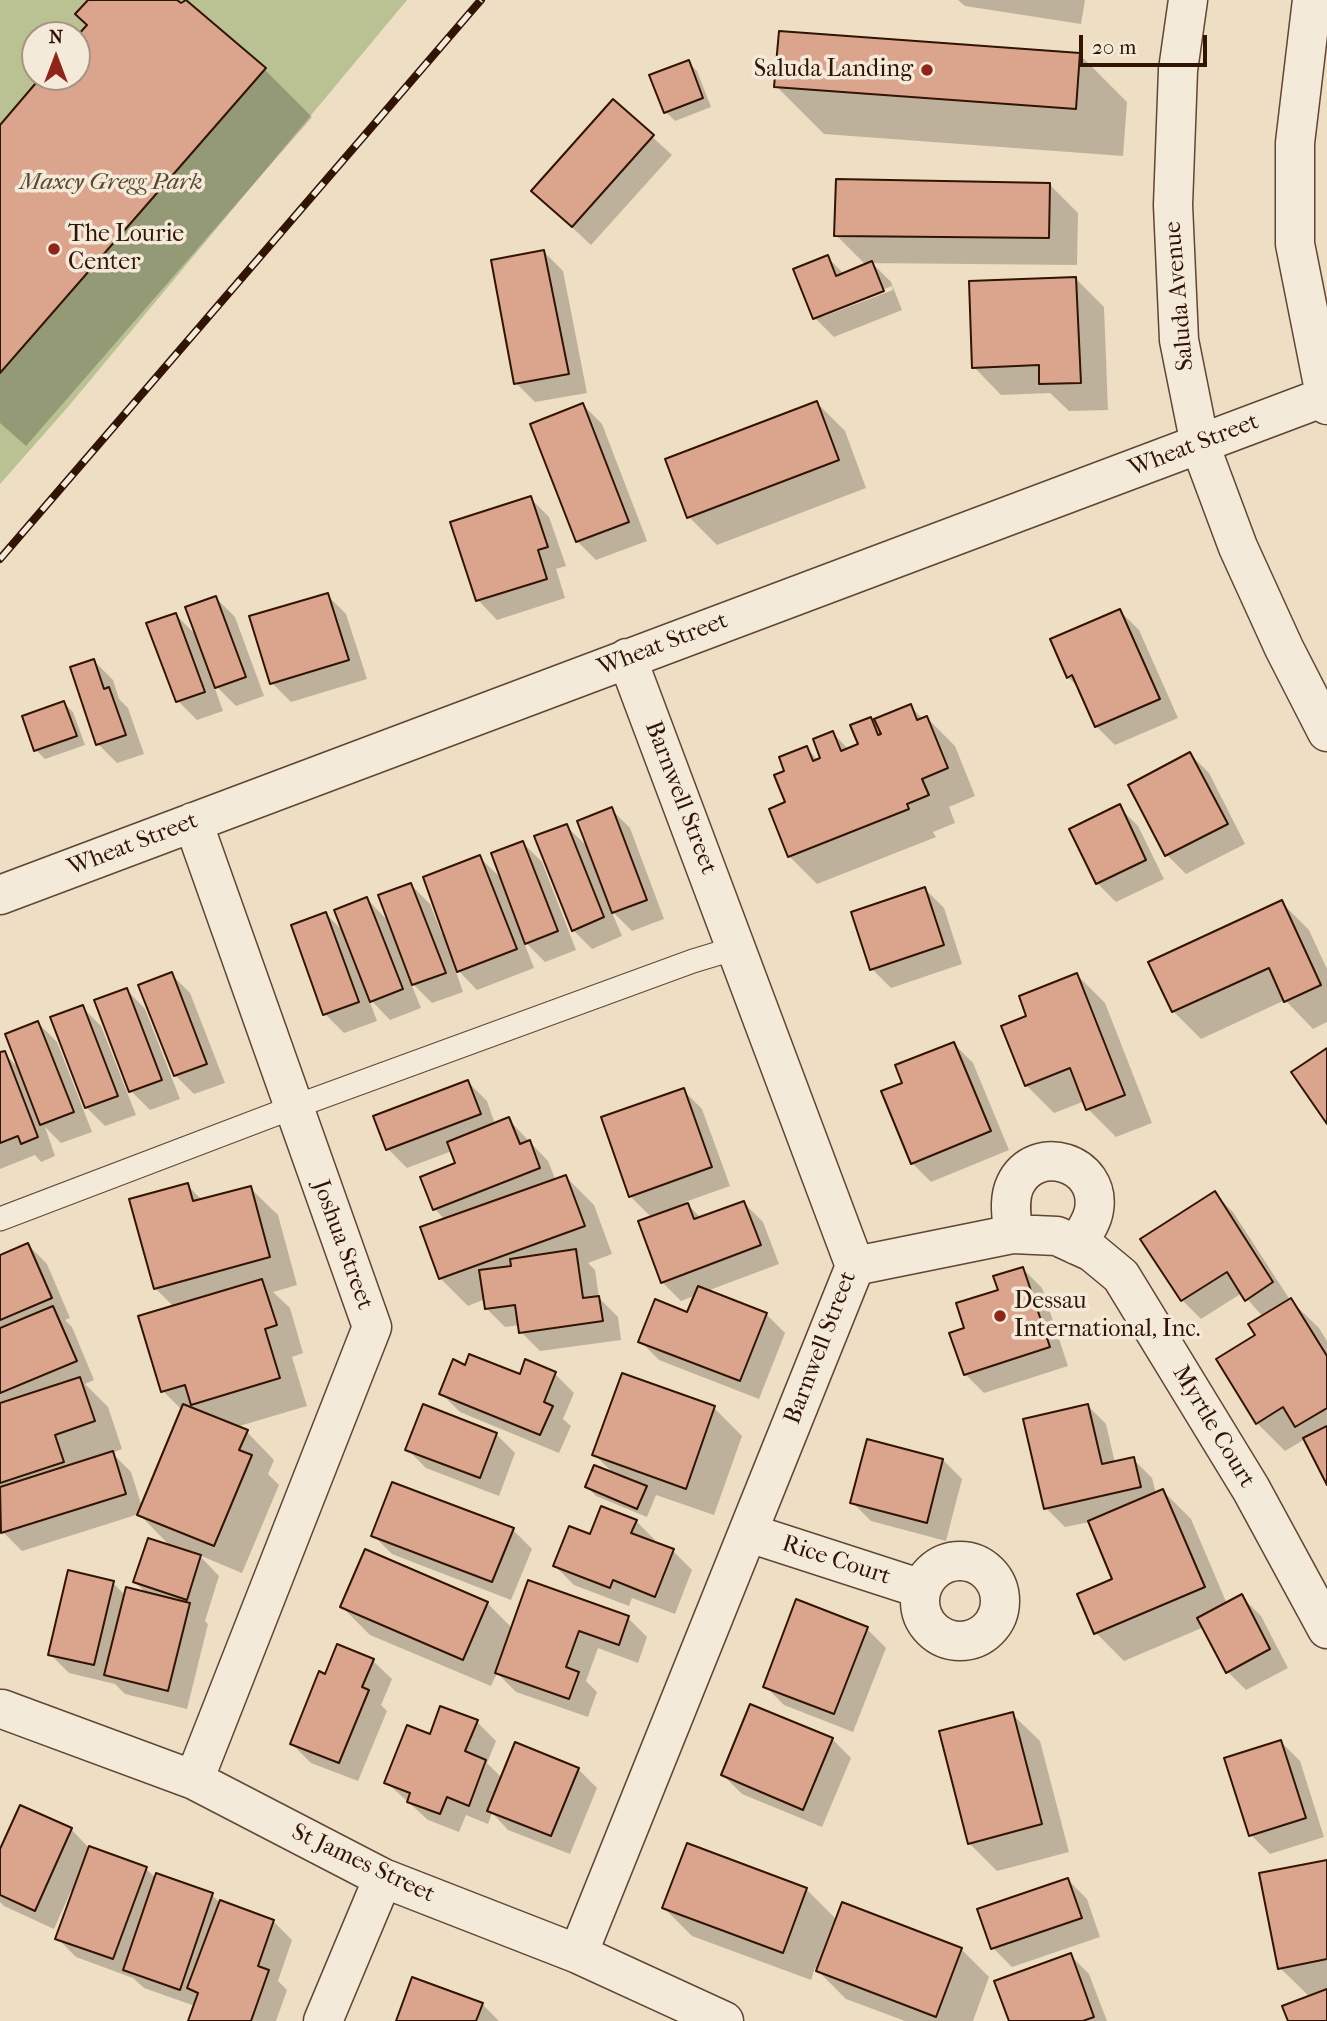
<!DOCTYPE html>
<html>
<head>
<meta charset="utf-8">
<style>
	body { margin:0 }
	#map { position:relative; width:1327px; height:2021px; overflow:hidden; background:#eedec4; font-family:"IM FELL French Canon",serif }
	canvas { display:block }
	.north { position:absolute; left:21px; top:21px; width:70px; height:70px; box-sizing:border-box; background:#f4ead9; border:2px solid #a69483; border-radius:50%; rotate:0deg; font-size:19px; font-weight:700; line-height:28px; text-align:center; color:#311403 }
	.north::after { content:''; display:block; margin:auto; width:24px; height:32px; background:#8f2418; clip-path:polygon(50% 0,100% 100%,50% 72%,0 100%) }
	.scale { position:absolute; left:1079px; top:35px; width:128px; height:32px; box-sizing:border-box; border:4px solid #311403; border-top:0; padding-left:9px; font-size:21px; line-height:24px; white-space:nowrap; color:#311403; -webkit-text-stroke:5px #f4ead9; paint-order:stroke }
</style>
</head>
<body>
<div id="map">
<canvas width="1327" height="2021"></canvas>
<div class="north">N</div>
<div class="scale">20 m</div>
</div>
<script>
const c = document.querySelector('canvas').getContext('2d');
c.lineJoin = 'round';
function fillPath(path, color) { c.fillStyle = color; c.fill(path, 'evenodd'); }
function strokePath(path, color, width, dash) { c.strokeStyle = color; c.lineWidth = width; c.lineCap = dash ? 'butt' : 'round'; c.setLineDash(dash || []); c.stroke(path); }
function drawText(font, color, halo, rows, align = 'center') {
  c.font = font + ' "IM FELL French Canon",serif'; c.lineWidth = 7; c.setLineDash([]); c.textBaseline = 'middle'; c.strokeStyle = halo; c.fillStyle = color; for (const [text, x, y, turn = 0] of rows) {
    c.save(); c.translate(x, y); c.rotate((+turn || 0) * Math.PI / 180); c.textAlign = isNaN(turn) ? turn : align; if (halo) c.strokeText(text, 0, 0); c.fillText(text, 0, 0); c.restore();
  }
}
fillPath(new Path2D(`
	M0,0h407l-340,408 -67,76zM35,35h42v42h-42z`), '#bac193');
fillPath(new Path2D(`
	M90,0h84l7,5 4,-4 80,69 47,47 -286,329 -26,-23v-296l44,-50h33v-38l12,-13z
	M958,0h127l-4,24 -116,-18z
	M1079,54l48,48 -4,54 -299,-22 -48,-48z
	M688,62l9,9 14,36 -36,14 -9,-9z
	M613,101l59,54 -81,90 -58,-54z
	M1050,185l28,28 -1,52 -213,-2 -28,-28z
	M544,252l19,19 24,122 -52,9 -19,-19z
	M827,257l18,18 27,-12 19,19 11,28 -68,27 -19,-19zM892,286l1,4 -71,27v-3z
	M1076,279l28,28 4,103 -39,1 -19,-18 -49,2 -27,-28z
	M817,403l28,28 21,57 -149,57 -28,-28z
	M583,405l19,19 45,117 -51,19 -19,-19z
	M530,498l19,19 17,49 -10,3 9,29 -68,22 -19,-20 -25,-77z
	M327,595l19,19 21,65 -76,23 -19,-19z
	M216,598l19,19 29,79 -28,10 -23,-23 10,28 -26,9 -19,-19 -2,-86 23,23z
	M1120,611l19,19 39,88 -63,27 -19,-19 -16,-37 -12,-12z
	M94,661l19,19 6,19 9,9 16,46 -27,9 -19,-19z
	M64,703l9,9 12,33 -40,14 -9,-9z
	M910,706l14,14 3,-2 28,28 20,50 -26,11 6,16 -22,9 3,5 -119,47 -28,-28 -2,-84 19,-24 13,13 14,-28 16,17 11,-5 10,-26 11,10z
	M1190,754l19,19 36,71 -59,30 -19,-19z
	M1119,807l19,19 26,53 -48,23 -19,-19z
	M611,809l19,19 34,91 -32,12 -21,-21 11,26 -30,13 -19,-19 -7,-104 23,22z
	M523,843l19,19 34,88 -31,12 -22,-22 11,28 -57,22 -23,-24 9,26 -31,11 -22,-22 11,27 -31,12 -22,-23 9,24 -33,12 -19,-19 1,-100 20,20 21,-35 23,24 21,-38 19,19 12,30 3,-1 34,-76 24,23z
	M925,889l19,19 18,56 -71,24 -19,-19z
	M1281,902l28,28 18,39v53l-14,7 -28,-29 -84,39 -28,-28z
	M171,974l19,19 35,90 -31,11 -19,-19z
	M1077,975l28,28 47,120 -36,14 -28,-28 -3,-8 -31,12 -28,-28 2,-68z
	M127,990l18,19 35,90 -30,11 -19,-19z
	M82,1007l19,19 35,89 -31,11 -19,-19z
	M38,1023l19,19 35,90 -31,11 -16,-16 10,29 -14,6 -6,-7 -35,14v-115l4,-1 16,16z
	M954,1044l19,19 36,87 -78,32 -19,-19 -8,-79z
	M468,1082l19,19 8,23 13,-5 40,42 8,20 10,-4 28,28 18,49 -24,9 7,7 4,28 19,19 3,23 -81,11 -19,-19 -1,-7 -15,2 -19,-19 -1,-9 -17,7 -28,-28 5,-58 -10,-11 -13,-31 35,-14 -5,-13 -45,17 -19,-19z
	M683,1090l19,19 28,77 -45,16 16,16 43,-15 19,19 16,42 -72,27 59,23 19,19 -26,66 -100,-39 -19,-19 48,-27 8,-19 -15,6 -19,-19 -10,-64 -22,-22z
	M187,1185l15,15 48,-12 28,27 19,70 -24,7 17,16 13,45 -11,4 15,49 -71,21 11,5 27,28 -6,14 11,11 -37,88 -43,-18 20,21 -14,45 3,3 -21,85 -62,-15 -10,-10 -46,-11 -19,-19 63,-71 13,13 21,-2 -12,-12 37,-34 -33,-34 -117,37 -19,-19 -3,-7v-268l28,-12 19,19 23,54 -5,2 7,7 22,53 -9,4 23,23 14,42 -10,4 19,19 11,35 40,-97 -19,-19 11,-84 -19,-19z
	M1215,1194l18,18 57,88 29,28 8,13v140l-22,-42 -20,12 -28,-28v-87l6,-19 -21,-24 -41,26 -19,-19 -39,-61z
	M1023,1269l19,19 26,78 -84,27 -19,-19 1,-45z
	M465,1368l56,8 34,-2 19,19 -11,26 8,7 -12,27 -99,-41 -19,-19z
	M1087,1405l19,19 9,39 18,-4 19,19 4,16 7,-3 28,28 36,85 15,-7 19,19 27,52 -42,22 -19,-19 -23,-44 -80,34 -28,-28 18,-53 -24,-58 -25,5 -19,-19z
	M714,1408l28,28 -28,79 -58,-20 -9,22 -51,-21 -9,-9 27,-13 -20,-20z
	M496,1434l19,19 -16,43 -73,-28 -19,-19z
	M943,1460l19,19 -16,62 -75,-20 -19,-19z
	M636,1521l19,19 -2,3 20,8 19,19 -17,44 -43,-16 -3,8 -55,-21 -19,-19 36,-30z
	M513,1530l19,19 -21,51 -119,-46 -19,-19z
	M487,1603l26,26 115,-11 19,19 -9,26 -40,-15 -12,33 11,11 -9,25 -72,-25 -19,-19 -6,13 -121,-51 -28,-28z
	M867,1629l19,19 -33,84 -69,-27 -19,-19z
	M373,1661l19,18 -11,26 6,6 -29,70 -47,-18 -19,-19 34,-68z
	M1012,1714l28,27 29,111 -72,19 -28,-28z
	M477,1722l19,19 -9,22 15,15 76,-9 19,19 -27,66 -62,-24 -16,-17 -4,11 -22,-9 -7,17 -31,-12 -42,-38 45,-46z
	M832,1739l19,19 -29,69 -80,-33 -19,-19z
	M1281,1742l19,19 24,76 -54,17 -19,-19z
	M71,1829l18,19 57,21 10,9 56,17 8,8 53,18 19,19 -14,41 9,9 -11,31h-87l6,-15 -51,-18 -11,-10 -57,-21 -19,-19 17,-46 -3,-1 -17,38 -50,-23 -4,-4v-49z
	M1327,1861v160h-37l20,-24 -30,-29z
	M1068,1880l19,19 13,38 -88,30 -19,-19 -14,-38z
	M806,1889l31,31 124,29 28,28 -16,44h-68l-59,-22 -31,-31 -4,12 -119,-44 -28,-28z
	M1070,1955l19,19 18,47h-96z
	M482,2004l17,17h-101z`), '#0003');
const building = new Path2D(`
	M88,0h89l4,3 5,-3 80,68 -266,305v-248l41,-48h36v-41l10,-11 -12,-11z
	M779,31l301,22 -4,56 -302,-22z
	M689,60l14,38 -39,15 -15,-38z
	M613,99l41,36 -82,92 -41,-36z
	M836,179l214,4 -1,55 -215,-2z
	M544,250l25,124 -55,10 -23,-124z
	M828,255l8,21 36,-15 12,30 -71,28 -20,-50z
	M1076,277l5,106 -42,1v-19l-67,3 -3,-87z
	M817,401l22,59 -152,58 -22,-59z
	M583,403l46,119 -53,20 -46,-118z
	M531,496l17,51 -10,3 9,29 -71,22 -26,-79z
	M328,593l21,67 -79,24 -21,-68z
	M216,596l30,81 -31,11 -30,-81z
	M1120,609l40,90 -65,28 -23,-52 -5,3 -17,-39z
	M176,613l29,79 -29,10 -30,-79z
	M94,659l10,30 5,-2 17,48 -30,10 -26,-78z
	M64,701l13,35 -43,15 -12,-35z
	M911,704l6,16 10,-4 21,52 -26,11 7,16 -22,9 2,5 -121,48 -19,-48 16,-7 -11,-27 10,-4 -5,-14 28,-11 6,15 7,-3 -7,-19 20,-8 8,20 17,-7 -8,-19 21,-8 7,18 3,-1 -7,-15z
	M1190,752l38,72 -63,32 -37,-71z
	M1120,804l26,56 -50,24 -27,-55z
	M612,807l35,93 -35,13 -35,-92z
	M567,824l37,93 -32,14 -38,-95z
	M523,841l35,90 -33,13 -34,-91z
	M480,855l37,94 -60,23 -34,-95z
	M411,883l35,90 -34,12 -34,-90z
	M925,887l19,58 -74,25 -19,-58z
	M367,897l36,92 -33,13 -36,-92z
	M1282,900l39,85 -37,17 -15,-34 -97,44 -24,-50z
	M326,912l33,90 -36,13 -32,-90z
	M172,972l35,92 -33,12 -36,-91z
	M1077,973l48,122 -39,15 -16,-42 -45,18 -24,-60 25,-10 -7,-20z
	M127,988l35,92 -33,12 -35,-92z
	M83,1005l35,91 -33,12 -35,-91z
	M38,1021l36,91 -34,13 -35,-91z
	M954,1042l37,89 -80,33 -30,-73 21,-8 -7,-18z
	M1327,1048v76l-36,-52z
	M5,1051l33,86 -17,7 -3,-8 -18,7v-91z
	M468,1080l13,34 -95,36 -13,-34z
	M684,1088l28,79 -83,30 -28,-80z
	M509,1117l11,27 10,-4 10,28 -107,42 -13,-33 35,-14 -8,-21z
	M566,1175l19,51 -146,53 -19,-52z
	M188,1183l5,18 58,-15 19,71 -116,32 -25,-90z
	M1215,1191l58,91 -28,19 -18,-29 -46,29 -41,-62z
	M744,1201l17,44 -100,38 -23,-62 50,-18 6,16z
	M28,1243l24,55 -52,22v-65z
	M576,1249l7,49 16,-2 4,25 -84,12 -4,-28 -30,4 -6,-39 32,-4 -1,-7z
	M1023,1267l27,80 -86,28 -15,-42 15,-5 -8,-25 42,-13 -5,-14z
	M262,1279l15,46 -12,4 15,49 -89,27 -6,-20 -24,7 -23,-76z
	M698,1286l69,27 -27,68 -102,-39 17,-43 32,13z
	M1291,1298l36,58v52l-32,19 -12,-20 -27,17 -40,-65 39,-24 -7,-11z
	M53,1306l24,55 -77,32v-65z
	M469,1354l51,20 5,-15 31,13 -12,30 9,4 -13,29 -101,-41 14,-35 12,6z
	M622,1373l93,33 -29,83 -94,-34z
	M80,1377l15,44 -40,14 9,27 -64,21v-80z
	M183,1404l65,26 -9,20 13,5 -38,91 -77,-31z
	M423,1404l74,29 -17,45 -75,-28z
	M1088,1404l14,60 32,-7 7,30 -97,22 -21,-90z
	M1327,1426v59l-24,-47z
	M867,1439l76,20 -16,64 -77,-20z
	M113,1451l13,43 -125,39 -1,-46z
	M594,1465l53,21 -10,23 -52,-22z
	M392,1482l122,46 -22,54 -121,-46z
	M1163,1489l42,98 -111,47 -17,-40 35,-15 -24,-58z
	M601,1506l36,14 -6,13 43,16 -19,48 -42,-17 -3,8 -57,-22 16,-40 21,8z
	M148,1538l53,17 -14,45 -54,-18z
	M365,1549l123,53 -25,58 -123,-53z
	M68,1570l46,11 -20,84 -46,-10z
	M528,1580l101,36 -10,29 -40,-14 -13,36 13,5 -10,27 -74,-26z
	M126,1587l64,16 -22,88 -64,-16z
	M1242,1594l28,55 -44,24 -29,-55z
	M796,1599l72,28 -34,87 -71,-27z
	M337,1644l37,15 -12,28 7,3 -30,73 -49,-19 29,-73 6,3z
	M750,1704l83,34 -30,72 -82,-35z
	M440,1706l38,14 -13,31 21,9 -17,46 -22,-9 -7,17 -33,-12 3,-9 -26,-10 23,-58 23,9z
	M1013,1712l29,112 -74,20 -29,-113z
	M1281,1740l25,78 -57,18 -25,-78z
	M515,1742l64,26 -28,68 -64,-25z
	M20,1805l52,23 -37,83 -35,-16v-46z
	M687,1843l120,45 -24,65 -121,-45z
	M89,1846l58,21 -34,92 -58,-20z
	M1327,1860v99l-49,10 -19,-96z
	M156,1873l57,20 -33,97 -57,-20z
	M1068,1878l14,40 -91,31 -14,-40z
	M220,1900l54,20 -16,46 11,4 -18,51h-63l10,-28 -11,-5z
	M842,1902l120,46 -26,69 -120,-46z
	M1071,1953l23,64 -11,4h-74l-15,-40z
	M412,1977l71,26 -7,18h-80z
	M1327,1989v32h-39l-6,-15z`);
fillPath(building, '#daa58c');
strokePath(building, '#311403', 2);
const lane = new Path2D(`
	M0,1219l294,-112 399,-146 43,-13`);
const street = new Path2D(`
	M1188,0l-10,70 -5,135 6,135 21,105 38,102 46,101 43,84
	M1312,0l-17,143v101l32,161
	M193,822l179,505 -178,453
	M0,895l1327,-499
	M1013,1234c-1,-16 -5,-34 2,-49 20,-43 87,-23 79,25 -2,13 -11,24 -18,35
	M855,1266l158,-32 44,2 35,16 29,24 130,213 76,140
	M749,1533l173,56
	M920 1601a40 40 0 1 1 80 0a40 40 0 1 1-80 0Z
	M2,1709l192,71 189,98 195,76 146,67
	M578,1954l277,-688 -228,-608
	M323,2021l60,-143`);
strokePath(lane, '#604633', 25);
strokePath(street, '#604633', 41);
strokePath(lane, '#f4ead9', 23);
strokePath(street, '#f4ead9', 38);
const rail = new Path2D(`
	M0,559l481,-559`);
strokePath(rail, '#311403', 8);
strokePath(rail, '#f4ead9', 5, [16]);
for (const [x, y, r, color] of [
	[927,70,7,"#8f2418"],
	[54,249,7,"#8f2418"],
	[1000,1316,7,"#8f2418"]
]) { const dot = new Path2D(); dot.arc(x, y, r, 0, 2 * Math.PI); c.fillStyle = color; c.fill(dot); strokePath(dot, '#f4ead9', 2.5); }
drawText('24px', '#311403', '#f4ead9', [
	["Saluda Landing",913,70,"right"],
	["The Lourie",68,235],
	["Center",68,263],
	["Dessau",1014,1302],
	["International, Inc.",1014,1330]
], 'left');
drawText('italic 24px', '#5a482e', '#f4ead9', [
	["Maxcy Gregg Park",111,183]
]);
drawText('24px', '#311403', '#f4ead9', [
	["Saluda Avenue",1180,296,-95],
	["Wheat Street",1194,446,-21],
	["Wheat Street",663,645,-21],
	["Barnwell Street",680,798,69],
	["Wheat Street",133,845,-21],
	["Joshua Street",342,1245,70],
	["Barnwell Street",821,1348,-69],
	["Myrtle Court",1213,1427,59],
	["Rice Court",836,1561,18],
	["St James Street",363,1864,25]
]);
</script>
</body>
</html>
